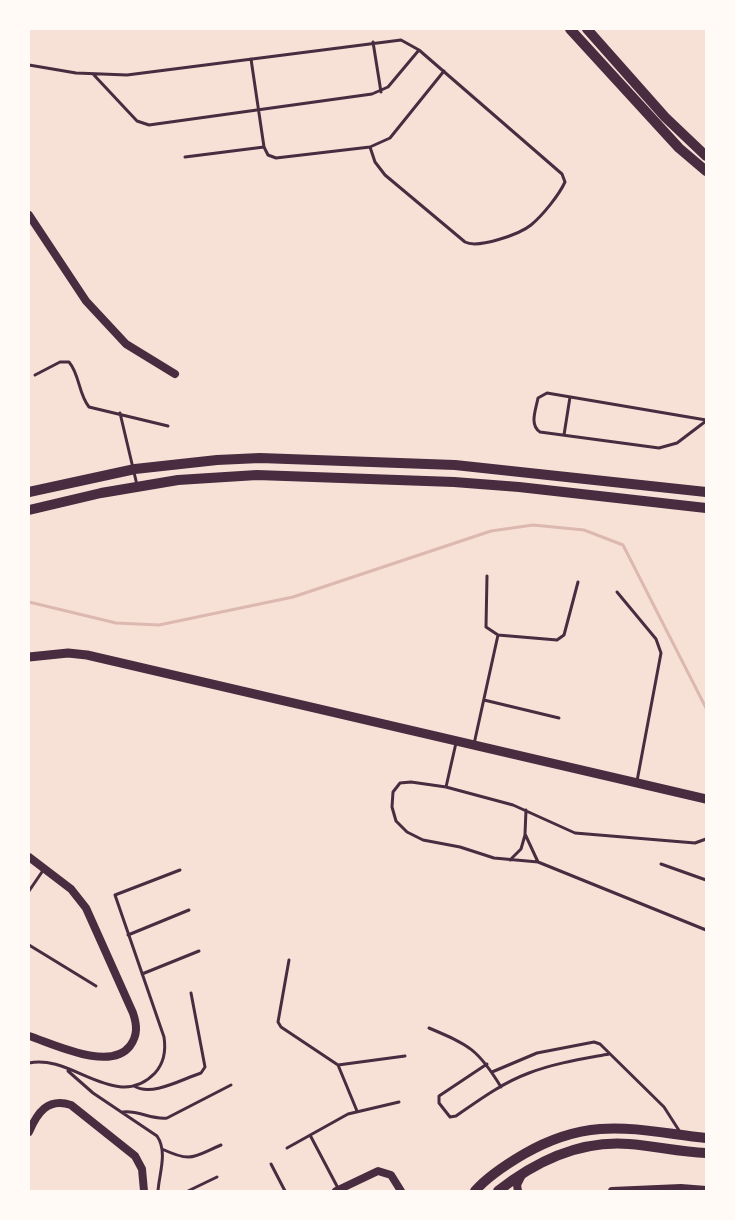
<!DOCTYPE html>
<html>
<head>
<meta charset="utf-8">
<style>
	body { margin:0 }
	#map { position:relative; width:735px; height:1220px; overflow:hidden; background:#f7e1d7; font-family:"IBM Plex Sans",sans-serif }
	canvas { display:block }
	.frame { position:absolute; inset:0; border:30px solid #fffaf5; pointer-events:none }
</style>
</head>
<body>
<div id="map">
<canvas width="735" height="1220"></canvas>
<div class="frame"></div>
</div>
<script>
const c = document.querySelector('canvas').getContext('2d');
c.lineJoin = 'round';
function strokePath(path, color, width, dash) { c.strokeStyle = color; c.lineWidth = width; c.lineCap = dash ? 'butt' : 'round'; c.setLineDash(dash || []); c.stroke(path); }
strokePath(new Path2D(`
	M29,602l87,21 43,2 134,-28 198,-66 42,-6 51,5 39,15 83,163`), '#dcb8b0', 3);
strokePath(new Path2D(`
	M373,42l8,50
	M251,59l13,88 4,8 8,3 94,-11 20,-9 54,-67
	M29,65l47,8 51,2 274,-35 18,10 143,124 3,8c-6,13 -22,33 -34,43 -11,9 -53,24 -66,17l-80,-67 -10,-13 -5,-15
	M93,74l44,47 12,4 223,-31 16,-7 31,-37
	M185,157l79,-10
	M35,375l25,-13h9c11,13 9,31 20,45l79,19
	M120,413l17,72
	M706,420l-159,-27 -9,5c-2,11 -9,27 2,34l119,16 18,-5 29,-22
	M564,435l6,-38
	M487,576l-1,51 12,8 59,5 7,-5 14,-53
	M617,592l39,47 5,14 -24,128
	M484,700l75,18
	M474,744l24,-109
	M446,787l10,-44
	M526,810l-1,24 13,28
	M706,839l-11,4 -120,-10 -62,-28 -67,-18 -35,-5 -11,1 -7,9 -1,15 4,14 11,11 16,8 37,7 34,11 44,4 168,68
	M510,860l11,-11 4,-14
	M661,864l45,16
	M29,891l15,-22
	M128,935l61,-25
	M29,945l67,41
	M289,960l-11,62 3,5 57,38 19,46
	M142,974l57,-23
	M429,1028c40,17 49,21 72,59
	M29,1063c42,-10 88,50 126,10 9,-10 11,-23 9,-36l-49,-142 65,-25
	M487,1064l-48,32v7l11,14 6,-1c23,-16 46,-33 73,-43 26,-10 53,-14 80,-19
	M338,1065l67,-9
	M68,1071l25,22 64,43c11,16 2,38 1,55
	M492,1072l45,-19 57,-11 6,2 64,63 16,25
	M134,1086c18,11 48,-7 67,-13l4,-6 -14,-74
	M123,1112c15,-2 29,8 44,6l64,-33
	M310,1135l29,55
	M287,1148l61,-34 51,-12
	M162,1149c30,14 31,8 59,-4
	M271,1164l14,27
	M188,1191l29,-14`), '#4a2c40', 3);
strokePath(new Path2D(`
	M29,215l57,86 40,43 49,30
	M29,857l42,32 15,19 47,105c4,12 5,22 -3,33 -20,26 -76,-2 -101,-10
	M29,1132c8,-19 19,-35 42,-27l64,51 7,13 2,22
	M336,1191l42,-20 13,4 10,16
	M518,1191l-1,-6 5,-10
	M612,1191l69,-3 25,2`), '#4a2c40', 8);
strokePath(new Path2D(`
	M29,657l39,-4 19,2 619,144`), '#4a2c40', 9);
strokePath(new Path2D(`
	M570,29l109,119 27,23
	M587,29l78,88 41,39`), '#4a2c40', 10);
strokePath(new Path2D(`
	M29,492l106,-23 82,-9 43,-2 195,7 251,27
	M29,510l72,-17 77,-13 79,-5 197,7 65,5 187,21
	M475,1191c13,-15 32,-27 49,-37 67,-39 111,-24 182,-16
	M498,1191c38,-30 81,-51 131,-47 26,2 51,8 77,9`), '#4a2c40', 10);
</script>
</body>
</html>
